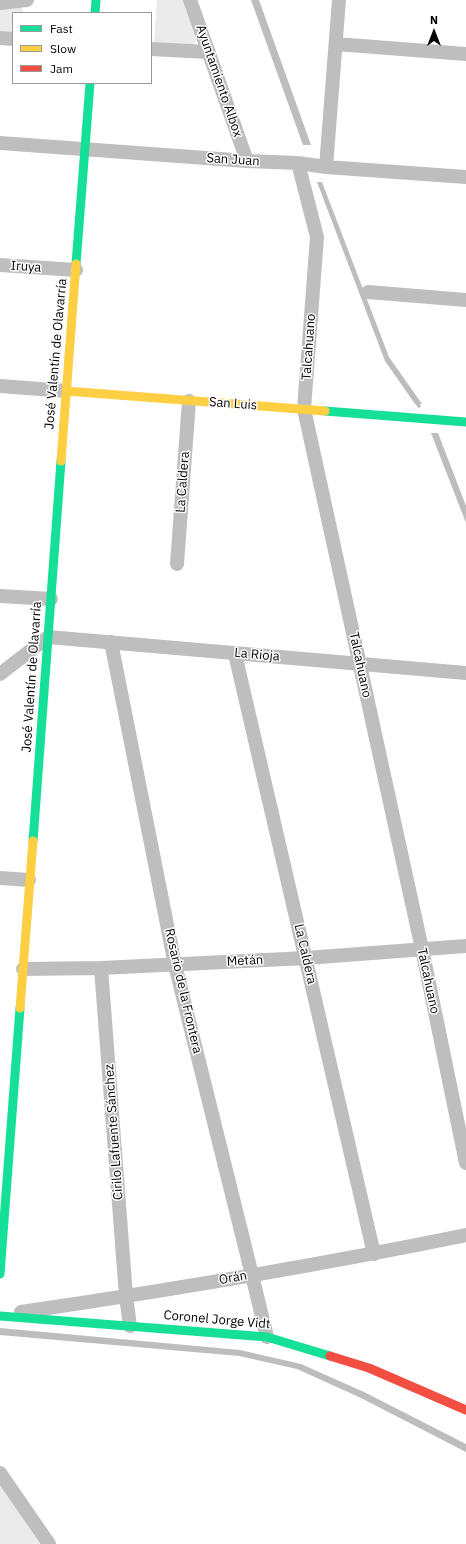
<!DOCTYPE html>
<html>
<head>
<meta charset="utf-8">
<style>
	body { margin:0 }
	#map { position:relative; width:466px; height:1544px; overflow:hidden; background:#fff; font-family:"IBM Plex Sans",sans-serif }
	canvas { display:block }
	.legend { position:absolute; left:12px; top:12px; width:140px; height:72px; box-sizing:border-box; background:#fff; border:1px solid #999; margin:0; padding:5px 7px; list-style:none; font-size:12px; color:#000 }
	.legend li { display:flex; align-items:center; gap:8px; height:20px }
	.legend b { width:20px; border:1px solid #999 }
	.north { position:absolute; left:414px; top:12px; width:40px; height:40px; -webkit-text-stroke:3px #fff; paint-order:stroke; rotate:0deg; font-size:11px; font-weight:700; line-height:16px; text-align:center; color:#000 }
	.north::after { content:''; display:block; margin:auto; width:14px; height:18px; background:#000; clip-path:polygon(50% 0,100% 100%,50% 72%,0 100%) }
</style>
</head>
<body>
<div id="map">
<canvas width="466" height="1544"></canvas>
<ul class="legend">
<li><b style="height:5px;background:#16e098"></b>Fast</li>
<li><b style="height:5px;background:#ffcf43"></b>Slow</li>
<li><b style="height:5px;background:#f24e42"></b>Jam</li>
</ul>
<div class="north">N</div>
</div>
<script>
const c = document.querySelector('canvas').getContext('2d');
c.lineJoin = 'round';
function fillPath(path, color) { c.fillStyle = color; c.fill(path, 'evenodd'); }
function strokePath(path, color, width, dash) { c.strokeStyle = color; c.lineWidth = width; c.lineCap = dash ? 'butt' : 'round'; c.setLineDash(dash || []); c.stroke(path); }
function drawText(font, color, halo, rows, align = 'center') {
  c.font = font + ' "IBM Plex Sans",sans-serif'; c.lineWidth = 3; c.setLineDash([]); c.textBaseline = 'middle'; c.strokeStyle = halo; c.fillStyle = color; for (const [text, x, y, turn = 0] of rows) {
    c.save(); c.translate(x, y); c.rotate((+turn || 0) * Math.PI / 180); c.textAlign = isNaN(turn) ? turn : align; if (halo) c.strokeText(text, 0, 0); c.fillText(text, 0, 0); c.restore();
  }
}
fillPath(new Path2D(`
	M157,0h27l13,40 -4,5 -39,-2z
	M0,7l22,1 1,5h-10v23l-13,-1z
	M0,1484l40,60h-40z`), '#ebebeb');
fillPath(new Path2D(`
	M251,0h8l52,145h-8z
	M317,182h5l67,175 33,47h-7l-30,-43z
	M431,433h7l28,73v17z
	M0,1328l240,22 61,14 63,28 102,52v8l-105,-54 -64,-29 -58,-13 -239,-21z`), '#bdbdbd');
strokePath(new Path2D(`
	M415,400l4,6`), '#bdbdbd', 3.5);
strokePath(new Path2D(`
	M190,0l57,161
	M0,3l27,-3
	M0,38l13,1
	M336,44l130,10
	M151,49l58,3
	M0,143l247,18 51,2 28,4 140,10
	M298,163l19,74 -13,172 118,540 44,214
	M326,167l13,-167
	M0,265l76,5
	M368,292l98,8
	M0,386l66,5
	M177,564l12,-163
	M0,596l51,3
	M111,642l64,323 77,310 15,62
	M235,654l139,600
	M0,674l48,-37 418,36
	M0,878l29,2
	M101,968l25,328 4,30
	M23,969l78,-1 205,-10 160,-12
	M21,1312c149,-22 298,-47 445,-77
	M0,1473l49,71`), '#bebebe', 14);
strokePath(new Path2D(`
	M95,13l1,-13
	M76,264l14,-181
	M325,411l141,11
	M33,841l28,-380
	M0,1274l20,-266
	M0,1316l267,21 63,19`), '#16e098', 9);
strokePath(new Path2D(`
	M66,391l259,20
	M61,461l15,-197
	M20,1008l13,-167`), '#ffcf43', 9);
strokePath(new Path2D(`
	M330,1356l39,12 97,42`), '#f24e42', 9);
drawText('13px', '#000', '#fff', [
	["Ayuntamiento Albox",219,81,71],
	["San Juan",233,160,4],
	["Iruya",26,267,4],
	["Talcahuano",309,347,-86],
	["José Valentín de Olavarría",56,354,-85],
	["San Luis",233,404,4],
	["La Caldera",183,482,-86],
	["La Rioja",257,655,5],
	["Talcahuano",360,665,78],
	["José Valentín de Olavarría",32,677,-86],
	["La Caldera",305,954,77],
	["Metán",245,961,-3],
	["Talcahuano",428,981,78],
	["Rosario de la Frontera",183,991,77],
	["Cirilo Lafuente Sánchez",114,1132,-94],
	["Orán",233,1278,-10],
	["Coronel Jorge Vidt",217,1320,5]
]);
</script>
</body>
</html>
